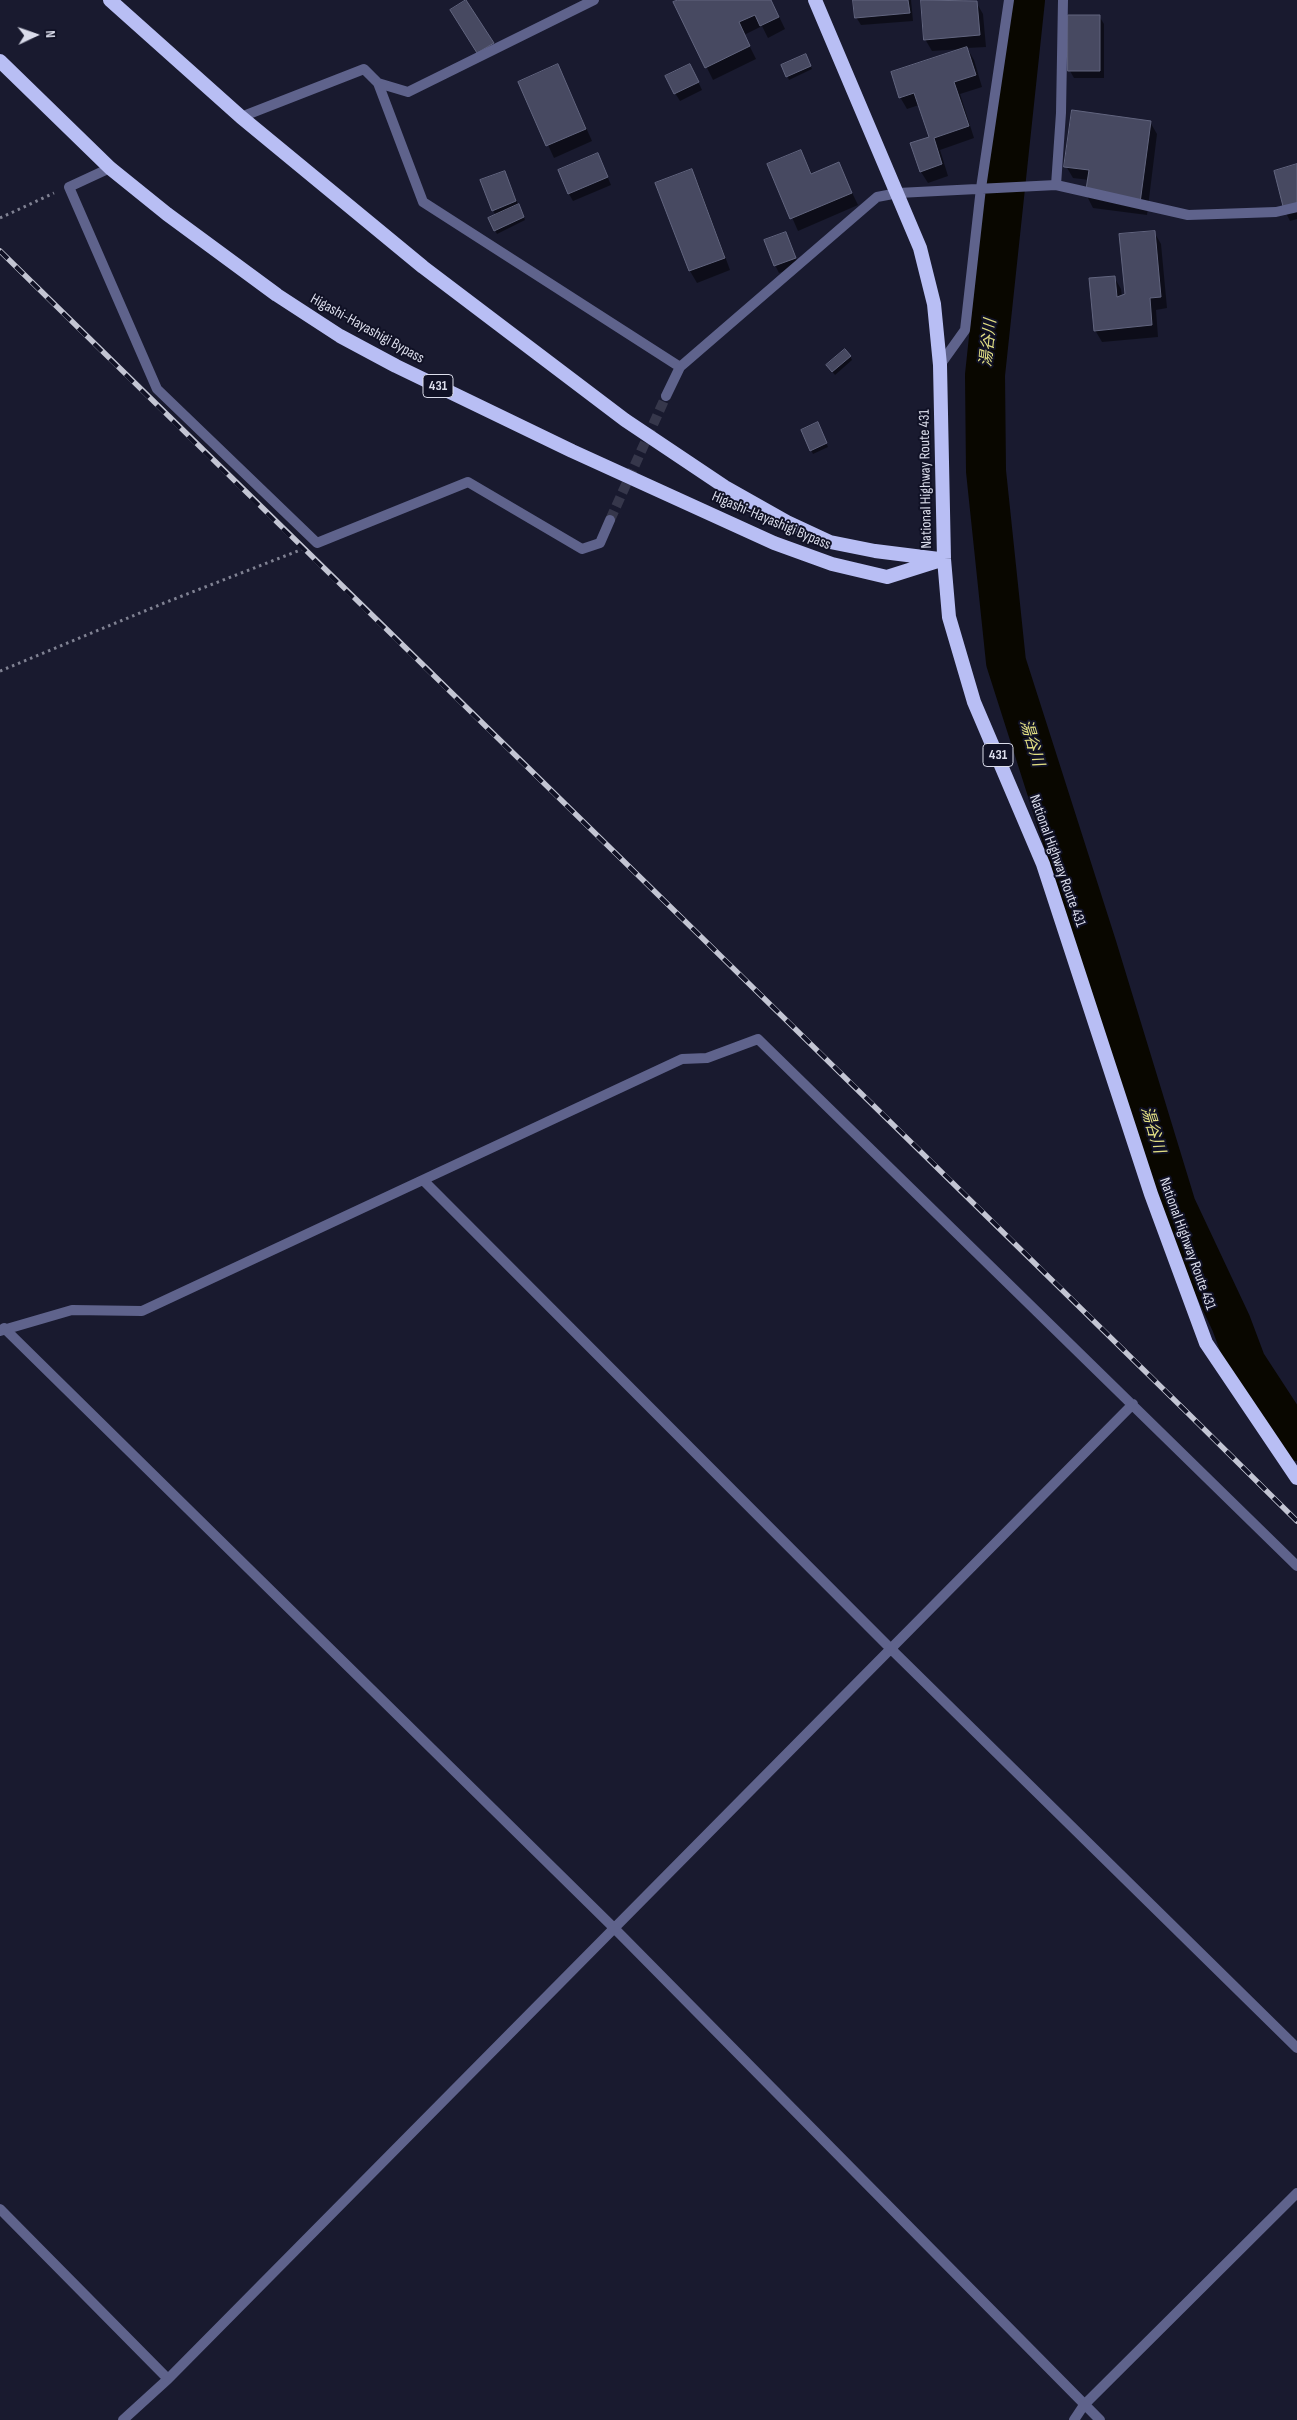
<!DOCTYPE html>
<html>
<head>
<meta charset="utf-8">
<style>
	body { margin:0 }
	#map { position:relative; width:1297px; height:2420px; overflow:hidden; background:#191a2f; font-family:"Sofia Sans Condensed",sans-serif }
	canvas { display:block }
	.north { position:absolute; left:10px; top:10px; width:50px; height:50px; -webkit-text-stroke:4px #101125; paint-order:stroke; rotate:87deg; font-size:14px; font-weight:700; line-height:20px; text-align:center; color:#dbddeb }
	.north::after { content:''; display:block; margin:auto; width:18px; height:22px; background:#dbddeb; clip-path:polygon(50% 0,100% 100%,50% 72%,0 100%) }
</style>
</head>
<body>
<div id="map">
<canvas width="1297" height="2420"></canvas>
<div class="north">N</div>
</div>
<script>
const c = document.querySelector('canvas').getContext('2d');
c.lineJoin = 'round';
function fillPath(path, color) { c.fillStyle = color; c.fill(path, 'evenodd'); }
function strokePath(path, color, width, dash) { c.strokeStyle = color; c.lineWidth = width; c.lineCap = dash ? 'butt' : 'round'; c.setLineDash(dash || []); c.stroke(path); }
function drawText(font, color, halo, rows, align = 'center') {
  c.font = font + ' "Sofia Sans Condensed","Noto Sans JP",sans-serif'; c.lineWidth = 4; c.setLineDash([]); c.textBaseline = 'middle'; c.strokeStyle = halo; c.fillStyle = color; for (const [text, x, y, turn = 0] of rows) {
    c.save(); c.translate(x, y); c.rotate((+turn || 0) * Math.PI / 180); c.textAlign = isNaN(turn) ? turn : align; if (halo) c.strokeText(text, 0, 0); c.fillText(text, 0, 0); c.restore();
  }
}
fillPath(new Path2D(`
	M681,0h90l14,29 -17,9 -6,-12 -18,9 12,24 -43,21 -38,-77z
	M855,0h56l2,21 -52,4 -5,-8z
	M922,0h42v3l12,-1 7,12 3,33 -19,1 7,12 8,27 -22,7 14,44 -34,12 8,26 -20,7 -7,-11 9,-34 -11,-33 -12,4 -7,-12 63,-48 -31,2 -7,-12z
	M1099,16l5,8v54h-30l-4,-7z
	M807,59l5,10 -23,11 -6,-14z
	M558,65l34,76 -38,17 -35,-76z
	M694,73l8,17 -22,11 -5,-8z
	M1150,122l7,12 -10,81 -54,-7 -6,-12 2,-16 -16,-2 -7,-12z
	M801,151l11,23 26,-10 20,41 -60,26 -29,-66z
	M598,155l13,30 -38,16 -4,-7z
	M1297,166v53l-7,2 -4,-8z
	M691,171l7,12 32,87 -33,13 -7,-12 -33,-87z
	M504,173l21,47 -28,14 -2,-4 1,-14 -3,-6z
	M1154,232l7,12 6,64 -11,2 2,27 -56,5 -7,-12 19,-53 7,12 1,8 4,-2z
	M786,233l13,33 -20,7 -4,-8z
	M850,356l2,4 -17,15 -5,-6z
	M819,427l9,20 -15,7 -2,-4z`), '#0007');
strokePath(new Path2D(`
	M1025,0l-40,375 1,96 20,191 91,285 79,259 55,117 15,40 51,78`), '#090700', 40);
const building = new Path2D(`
	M466,0l28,43 -17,10 -27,-43z
	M678,0h93l8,17 -19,9 -5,-11 -16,7 11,24 -45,22 -32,-66z
	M853,0h55l2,13 -55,5z
	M921,0l56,1 3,34 -56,5z
	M1068,15h32v56h-32z
	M967,47l9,28 -22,7 15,44 -35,12 8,26 -22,8 -10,-29 19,-6 -15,-44 -15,5 -8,-26z
	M806,54l5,12 -25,11 -5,-12z
	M558,64l28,65 -40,17 -28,-64z
	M690,64l9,18 -25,12 -9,-18z
	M1072,110l79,11 -11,82 -55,-7 4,-26 -25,-3z
	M801,150l10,24 28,-12 13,31 -62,26 -23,-55z
	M598,153l10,24 -40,17 -10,-24z
	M1297,164v46l-12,4 -11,-43z
	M692,169l33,89 -36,13 -34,-88z
	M505,171l11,30 -24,10 -12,-31z
	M519,204l5,13 -30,14 -6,-13z
	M1155,231l6,66 -11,1 2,27 -58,6 -5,-53 26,-2 2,21 8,-3 -6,-60z
	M786,232l10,26 -22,8 -10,-26z
	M845,349l6,7 -19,16 -6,-7z
	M818,422l9,21 -17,8 -9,-21z`);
fillPath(building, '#474961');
strokePath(building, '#62657f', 1);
strokePath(new Path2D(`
	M610,520l56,-124`), '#36374b', 10, [10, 5]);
strokePath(new Path2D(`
	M0,218l54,-25
	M0,671l164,-68 139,-54`), '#808293', 3, [2.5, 4]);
strokePath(new Path2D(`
	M378,83l45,119 257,165
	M241,117l123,-48 14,14 30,9 186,-92
	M110,168l-41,19 88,202 160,154 151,-61 114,67 18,-6 10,-23
	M1056,185l5,-72 2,-113
	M940,365l25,-35 16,-142 28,-188
	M666,396l14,-29 197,-170 21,-4 158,-8 132,30 88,-3 21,-5
	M424,1181l467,468 406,399
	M4,1328l611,601 485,491
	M0,1331l72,-21 70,1 540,-252 25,-1 51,-19 539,527
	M0,2209l168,170
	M123,2420l45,-41 965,-975
	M1074,2420l10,-15 213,-212`), '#5f638c', 10);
strokePath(new Path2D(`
	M110,0l131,117 182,150 202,153 100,67 62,35 43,20 45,9 64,8
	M815,0l105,248 14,56 6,61 4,194 5,58 25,85 69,162 108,330 55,149 91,135
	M0,61l110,107 57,46 110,81 63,41 56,30 176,85 202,92 58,21 55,13 57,-18`), '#b8bef4', 14);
const rail = new Path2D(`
	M0,251c430,425 867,844 1297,1270`);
strokePath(rail, '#c3c5d3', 5.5);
strokePath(rail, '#101125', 4, [11]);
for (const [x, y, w] of [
	[438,386,30],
	[998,755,30]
]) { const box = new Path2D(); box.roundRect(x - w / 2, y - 11.5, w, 23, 4); c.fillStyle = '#101125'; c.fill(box); strokePath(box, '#dbddeb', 1); }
drawText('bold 14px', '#dbddeb', null, [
	["431",438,386],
	["431",998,755]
]);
drawText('15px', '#dbddeb', '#101125', [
	["Higashi-Hayashigi Bypass",367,329,29],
	["National Highway Route 431",926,479,-91],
	["Higashi-Hayashigi Bypass",771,521,23],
	["National Highway Route 431",1057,861,70],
	["National Highway Route 431",1187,1244,70]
]);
drawText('italic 16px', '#e1de83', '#101125', [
	["湯谷川",989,343,-84],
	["湯谷川",1031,743,73],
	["湯谷川",1152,1130,73]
]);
</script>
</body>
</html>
